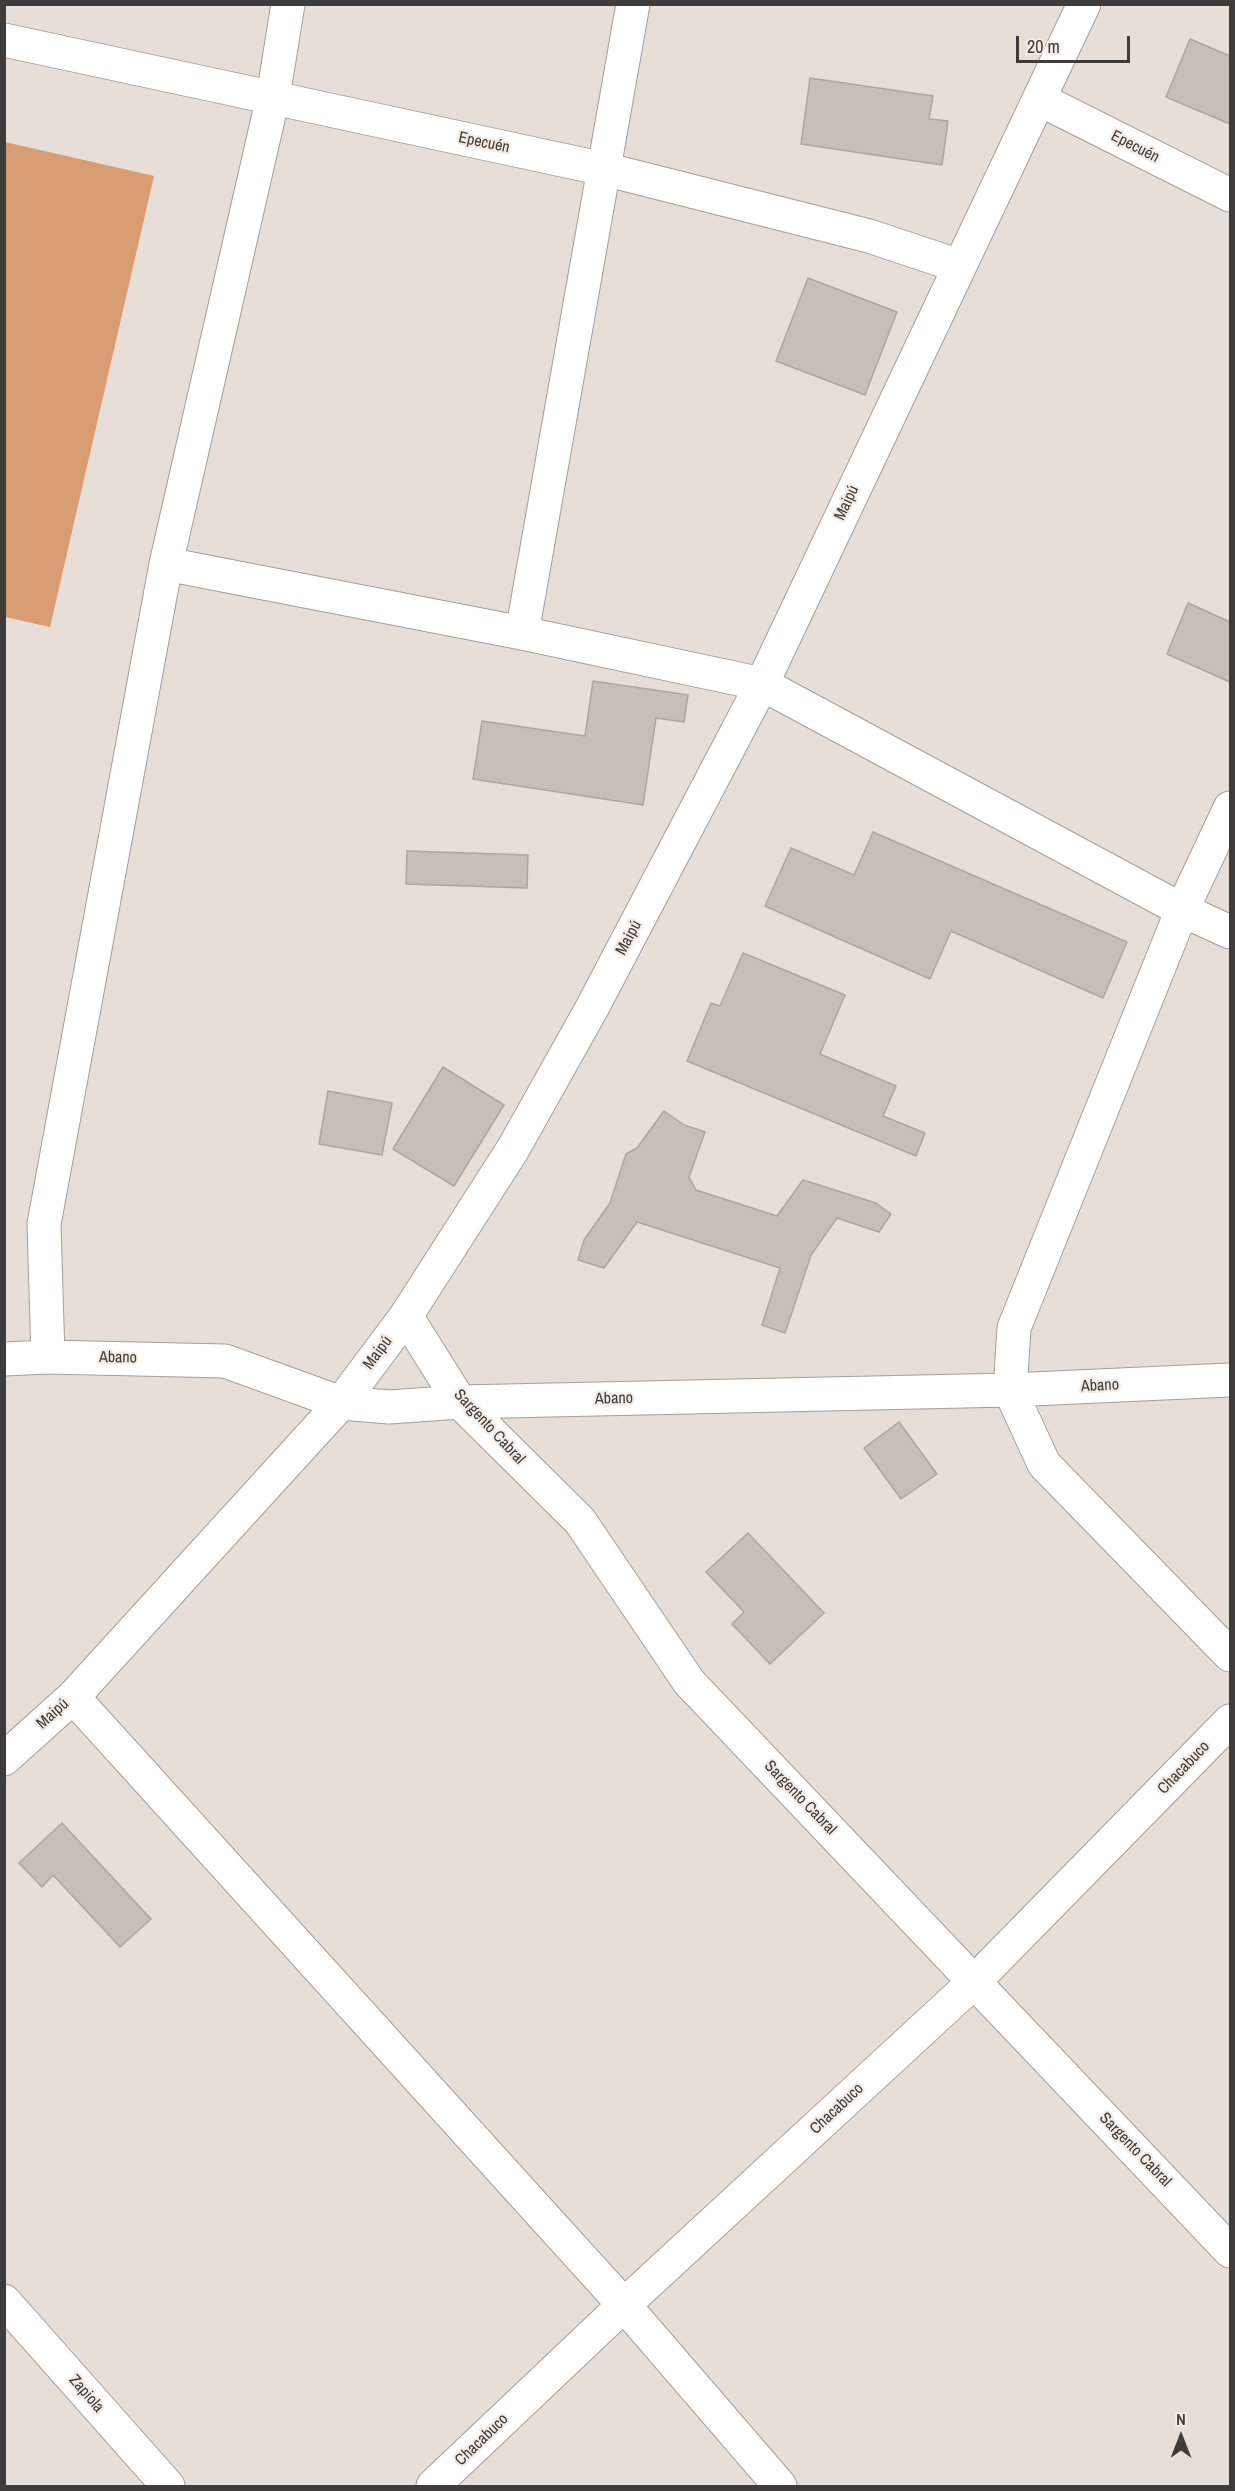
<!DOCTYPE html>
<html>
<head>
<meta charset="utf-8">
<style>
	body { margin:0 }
	#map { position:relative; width:1235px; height:2491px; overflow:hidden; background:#e7ded7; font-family:"Archivo Narrow",sans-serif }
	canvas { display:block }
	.frame { position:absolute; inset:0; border:6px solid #3f3b39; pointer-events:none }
	.north { position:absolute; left:1151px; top:2407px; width:60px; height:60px; -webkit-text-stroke:4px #f4ebe5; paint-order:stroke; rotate:0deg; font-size:16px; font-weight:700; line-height:24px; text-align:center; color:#3f3b39 }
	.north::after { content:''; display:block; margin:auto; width:21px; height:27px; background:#3f3b39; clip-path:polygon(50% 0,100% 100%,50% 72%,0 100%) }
	.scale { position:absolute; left:1016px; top:36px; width:114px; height:27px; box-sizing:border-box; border:3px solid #3f3b39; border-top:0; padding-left:8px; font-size:18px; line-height:21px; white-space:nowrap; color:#3f3b39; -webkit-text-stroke:4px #f4ebe5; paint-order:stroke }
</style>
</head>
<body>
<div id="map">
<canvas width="1235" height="2491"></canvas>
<div class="frame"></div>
<div class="north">N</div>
<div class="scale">20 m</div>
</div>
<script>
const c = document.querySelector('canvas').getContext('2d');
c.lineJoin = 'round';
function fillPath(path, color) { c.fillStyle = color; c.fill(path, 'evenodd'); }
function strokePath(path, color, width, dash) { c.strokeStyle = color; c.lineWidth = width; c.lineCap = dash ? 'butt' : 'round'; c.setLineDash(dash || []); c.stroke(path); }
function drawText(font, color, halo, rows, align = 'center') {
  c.font = font + ' "Archivo Narrow",sans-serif'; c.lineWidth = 4.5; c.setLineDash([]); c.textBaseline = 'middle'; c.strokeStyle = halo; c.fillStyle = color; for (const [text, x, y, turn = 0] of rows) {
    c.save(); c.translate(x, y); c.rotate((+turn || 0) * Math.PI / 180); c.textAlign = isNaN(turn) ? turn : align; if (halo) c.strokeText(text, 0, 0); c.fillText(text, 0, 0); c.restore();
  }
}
fillPath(new Path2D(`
	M5,142l149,34 -104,451 -45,-10z`), '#d99d74');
const building = new Path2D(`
	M1190,39l40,17v68l-64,-27z
	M810,78l123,18 -4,23 19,2 -6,44 -141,-21z
	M808,278l89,34 -32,83 -89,-34z
	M1188,603l42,19v60l-63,-28z
	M593,681l95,14 -4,27 -28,-4 -13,87 -170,-26 9,-58 103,15z
	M873,832l254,110 -24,56 -152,-67 -21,48 -165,-73 26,-58 63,27z
	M407,851l121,4 -1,33 -121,-4z
	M743,953l102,42 -25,59 76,32 -13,30 42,17 -9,23 -229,-95 24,-58 9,3z
	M443,1067l61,38 -50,81 -61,-37z
	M328,1091l64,12 -10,52 -63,-11z
	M664,1111l20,14 21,7 -16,45 7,13 81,26 26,-36 73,23 15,11 -12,18 -42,-14 -26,37 -26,78 -23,-8 18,-57 -143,-46 -33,46 -26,-8 6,-20 26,-37 16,-49 11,-6z
	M899,1422l38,52 -36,25 -37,-51z
	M748,1533l76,80 -54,51 -38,-40 12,-12 -38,-40z
	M62,1823l89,96 -31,28 -67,-72 -11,12 -23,-24z`);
fillPath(building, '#c7beb8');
strokePath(building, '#aea59f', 1.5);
const street = new Path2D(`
	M4,40l600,129 265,67 90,30
	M1039,99l191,96
	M166,564l356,69 240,51 420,226 48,22
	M522,633l111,-629
	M1230,808l-48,102 -168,418 -4,62 34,74 186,191
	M406,1316l54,86 120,119 109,161 541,569
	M48,1357l-4,-133 122,-660 107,-467 15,-93
	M4,1359l44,-2 177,4 116,42 48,4 71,-5 550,-12 220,-10
	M73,1697l551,608 156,181
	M4,2301l164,185
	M433,2486l191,-181 350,-323 256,-261`);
const secondary = new Path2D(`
	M4,1759l69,-62 268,-294 65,-87 107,-167 79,-141 170,-324 322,-680`);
strokePath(street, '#a69e98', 35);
strokePath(secondary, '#a69e98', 35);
strokePath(street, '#fff', 33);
strokePath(secondary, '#fff', 33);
drawText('16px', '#3f3b39', '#f4ebe5', [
	["Epecuén",484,143,12],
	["Epecuén",1135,147,27],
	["Maipú",847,503,-65],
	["Maipú",629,938,-62],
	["Maipú",378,1353,-53],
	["Abano",118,1358,1],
	["Abano",1100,1386,-3],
	["Abano",614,1399,-1],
	["Sargento Cabral",489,1427,47],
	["Maipú",53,1714,-42],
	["Chacabuco",1184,1768,-46],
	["Sargento Cabral",800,1798,46],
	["Chacabuco",837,2109,-43],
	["Sargento Cabral",1135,2150,46],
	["Zapiola",86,2394,49],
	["Chacabuco",482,2440,-44]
]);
</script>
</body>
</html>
